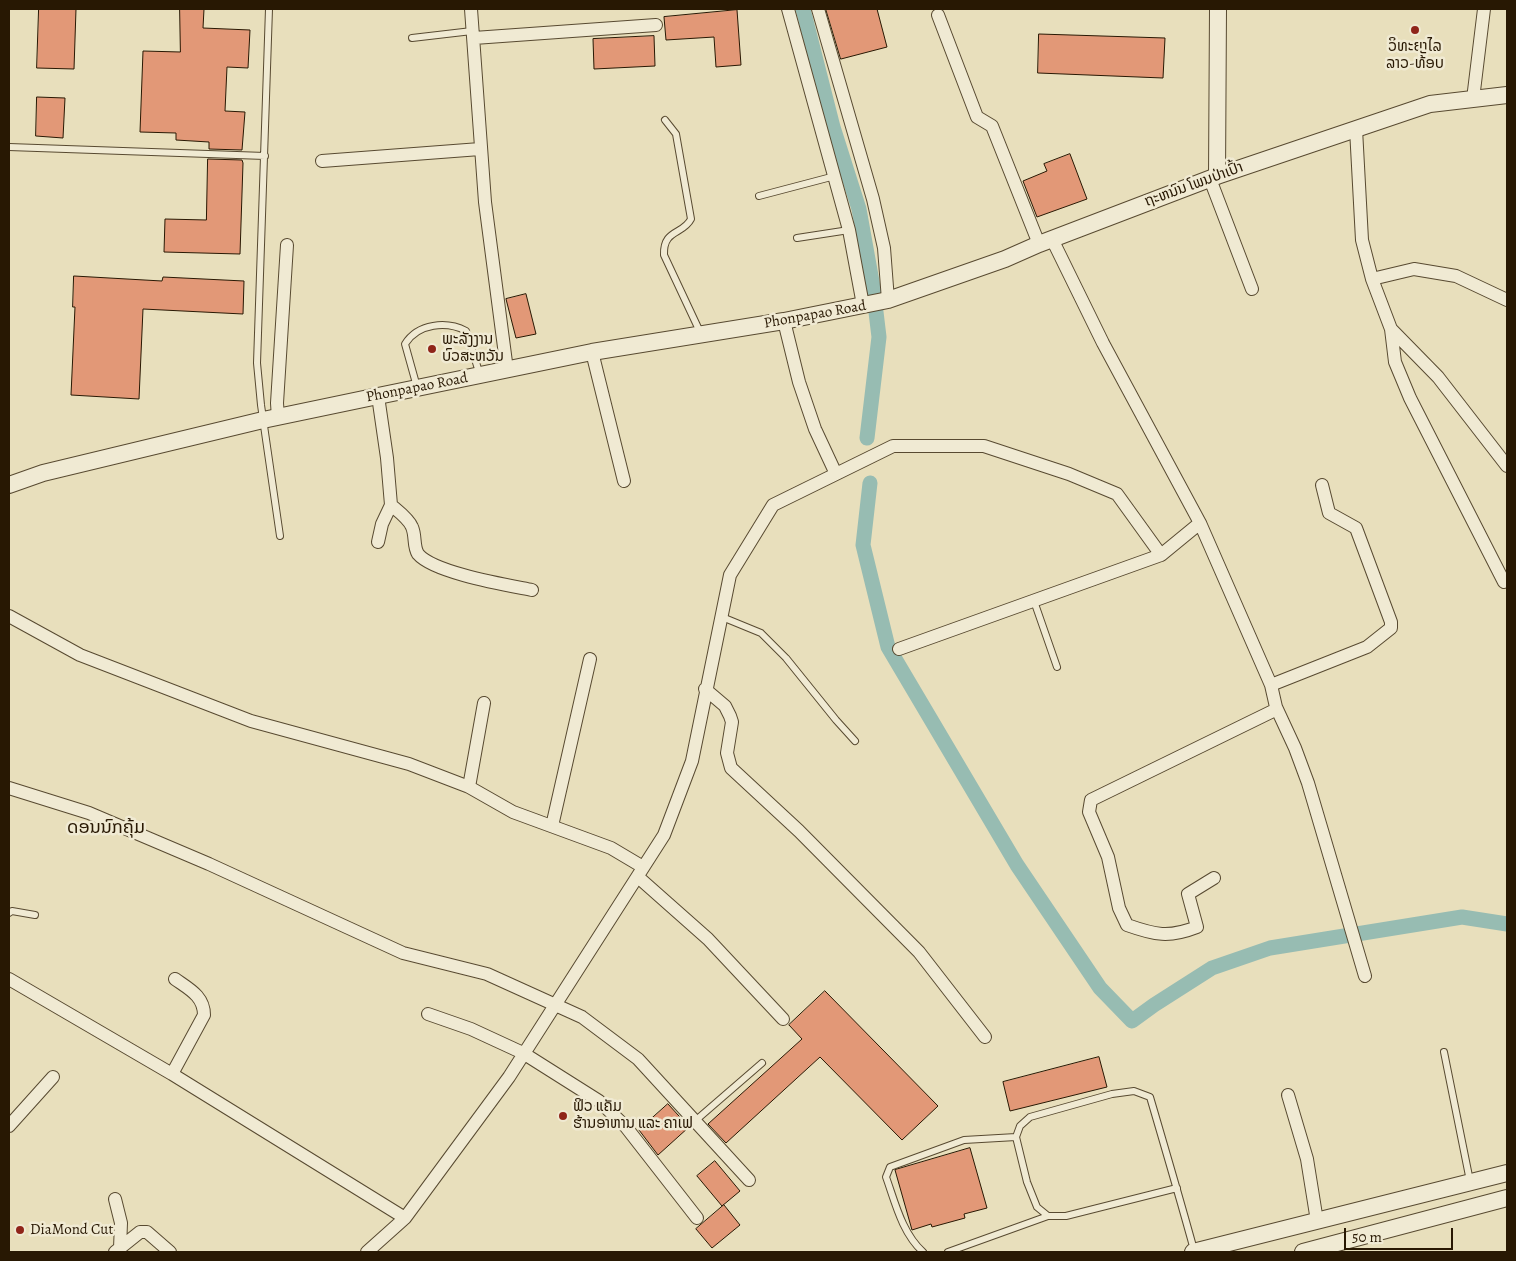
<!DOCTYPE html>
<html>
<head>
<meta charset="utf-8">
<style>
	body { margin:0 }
	#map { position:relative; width:1516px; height:1261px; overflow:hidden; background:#e8dfbc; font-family:Alegreya,serif }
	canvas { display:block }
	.frame { position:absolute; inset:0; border:10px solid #281803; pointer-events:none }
	.scale { position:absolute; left:1344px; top:1228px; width:109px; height:22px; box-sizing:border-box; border:2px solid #281803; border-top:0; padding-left:6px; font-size:15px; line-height:18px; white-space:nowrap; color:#281803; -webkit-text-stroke:4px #f0ead3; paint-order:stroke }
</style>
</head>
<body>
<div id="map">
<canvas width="1516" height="1261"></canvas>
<div class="frame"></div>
<div class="scale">50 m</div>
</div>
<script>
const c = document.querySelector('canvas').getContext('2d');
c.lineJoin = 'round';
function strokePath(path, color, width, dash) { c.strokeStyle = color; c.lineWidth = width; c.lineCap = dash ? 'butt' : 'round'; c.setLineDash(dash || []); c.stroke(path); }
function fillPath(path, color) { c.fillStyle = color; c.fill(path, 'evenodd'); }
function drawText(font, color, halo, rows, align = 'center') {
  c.font = font + ' Alegreya,"Noto Sans Lao",serif'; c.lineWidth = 5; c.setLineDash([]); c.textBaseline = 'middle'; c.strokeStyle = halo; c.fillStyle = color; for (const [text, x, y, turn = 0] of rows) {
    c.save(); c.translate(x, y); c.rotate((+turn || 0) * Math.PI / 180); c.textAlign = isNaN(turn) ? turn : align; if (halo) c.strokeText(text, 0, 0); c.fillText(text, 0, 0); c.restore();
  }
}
strokePath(new Path2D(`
	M803,9l30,118 26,82 14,78 6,50 -12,101
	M870,483l-7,62 25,102 129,218 83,123 32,33 22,-16 58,-37 58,-20 192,-31 45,7`), '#97bcb2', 15);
const building = new Path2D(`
	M39,9h37l-2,60 -37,-1z
	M180,9h24l-1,19 47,2 -2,38 -21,-1 -2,44 20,1 -3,38 -33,-1v-7l-33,-2v-7l-36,-1 3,-81 37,1z
	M826,9h51l10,38 -46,12z
	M737,10l4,55 -25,2 -2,-30 -48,3 -2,-23z
	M1039,34l126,4 -2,40 -125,-5z
	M654,36l1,30 -61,3 -1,-30z
	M37,97l28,1 -2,40 -27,-2z
	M1070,154l17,45 -50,18 -14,-36 24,-10 -3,-7z
	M208,159l34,1 1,3 -3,91 -76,-2 1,-33 41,1z
	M74,276l88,5 1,-4 81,4 -1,33 -100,-5 -4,90 -68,-4 4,-88h-2z
	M526,294l10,40 -20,4 -10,-39z
	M825,991l113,115 -36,34 -82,-83 -94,86 -18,-19 94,-85 -13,-14z
	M1099,1057l8,30 -97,24 -7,-29z
	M668,1104l21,23 -31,28 -19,-25z
	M970,1148l17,60 -23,6 1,4 -33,9 -1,-3 -19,6 -17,-60z
	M715,1161l25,30 -18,15 -25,-30z
	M724,1205l16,20 -28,23 -16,-19z`);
fillPath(building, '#e29877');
strokePath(building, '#281803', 1);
const service = new Path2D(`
	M269,9l-12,354 4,42 19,131
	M412,38l60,-7
	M665,120l11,14 15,85c-8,16 -28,10 -27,36l37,79
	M9,147l256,9
	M759,196l76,-20
	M797,238l52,-8
	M417,387l-12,-43c13,-21 42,-23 61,-13l14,44
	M1034,601l23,66
	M722,617l39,16 25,25 50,62 19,21
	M9,913l3,-2 23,4
	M1444,1052l26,129
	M695,1121l67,-58
	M1177,1188l-111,28h-18l-11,-9 -10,-25 -11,-45 4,-11 10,-9 82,-23 22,-3 16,6c15,51 30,102 44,153
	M923,1252c-21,-19 -28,-50 -37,-75l4,-10 74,-27 52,-3
	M948,1252l100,-36`);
const minor = new Path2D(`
	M471,9l14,193 22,168
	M788,9l61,221 14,75
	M818,9l55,190 11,49 4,52
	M938,15l39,102 15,9 47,118
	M474,38l182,-13
	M1473,99l11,-90
	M1356,129l6,111 10,39 19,50 4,33 15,36 94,184
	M322,161l158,-12
	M1210,179l42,110
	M1052,239l51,104 97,180 71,162 5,22 19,41 13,35 57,193
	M1372,279l42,-10 42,7 51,24
	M784,321l15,61 16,47 21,45
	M1391,329l47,48 69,89
	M592,352l32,129
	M278,418l-1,-15 10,-158
	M391,505c7,6 18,14 21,22 4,9 1,19 6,27 16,19 89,31 114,36
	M378,542l4,-18 9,-19 -4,-47 -9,-62
	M9,616l71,39 171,66 158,43 60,23 44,25 98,36 32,19
	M899,649l262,-94
	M1271,685l96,-38 24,-19v-6l-35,-94 -27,-15 -7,-28
	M705,689l20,17 5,10 2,6 -5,31 4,15 68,63 120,121 66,85
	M469,787l15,-84
	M9,788l80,25 120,51 194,89 84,21 95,43 56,42 111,121
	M552,826l38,-167
	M638,877l70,62 75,80
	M1214,878l-26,16 9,33c-28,11 -42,8 -70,-2l-8,-17 -11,-51 -19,-45 2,-12 182,-89 3,-4
	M9,979l163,95 233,144
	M428,1014l43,15 52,24 76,48 27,26 71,91
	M172,1074l32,-59c0,-19 -15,-26 -29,-36
	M1288,1095l19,64 10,62
	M9,1126l44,-49
	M115,1199l6,24 -1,25
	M115,1252l25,-20h7l23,20
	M367,1252l38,-34 104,-141 155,-242 28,-74 38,-186 43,-70 120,-59h91l85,28 48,20 44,61 39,-32`);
const tertiary = new Path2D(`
	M1217,176l1,-167
	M9,485l34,-12 220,-53 115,-24 214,-44 192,-31 104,-21 117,-41 34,-15 178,-68 213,-72 77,-9
	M1193,1252l314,-79
	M1303,1252l204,-54`);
strokePath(service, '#584a31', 8);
strokePath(minor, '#584a31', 14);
strokePath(tertiary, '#584a31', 18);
strokePath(service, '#f0ead3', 6);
strokePath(minor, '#f0ead3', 12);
strokePath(tertiary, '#f0ead3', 16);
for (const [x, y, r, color] of [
	[1415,30,5,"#8f2418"],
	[432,349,5,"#8f2418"],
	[563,1116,5,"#8f2418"],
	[20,1230,5,"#8f2418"]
]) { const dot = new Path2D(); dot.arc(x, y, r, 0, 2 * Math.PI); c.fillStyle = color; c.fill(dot); strokePath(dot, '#f0ead3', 2); }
drawText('15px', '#281803', '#f0ead3', [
	["ວິທະຍາໄລ",1415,47,"center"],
	["ລາວ-ທ້ັອບ",1415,64,"center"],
	["ພະລັງງານ",442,340],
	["ບົວສະຫວັນ",442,357],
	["ຟິວ ແຄັມ",573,1107],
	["ຮ້ານອາຫານ ແລະ ຄາເຟ",573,1124],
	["DiaMond Cut",30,1230]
], 'left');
drawText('15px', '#281803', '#f0ead3', [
	["ຖະຫນົນ ໂພນປ່າເປົ້າ",1194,185,-20],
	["Phonpapao Road",815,315,-10],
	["Phonpapao Road",417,388,-11]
]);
drawText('18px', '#281803', '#f0ead3', [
	["ດອນນົກຄຸ້ມ",106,829]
]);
</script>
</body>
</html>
